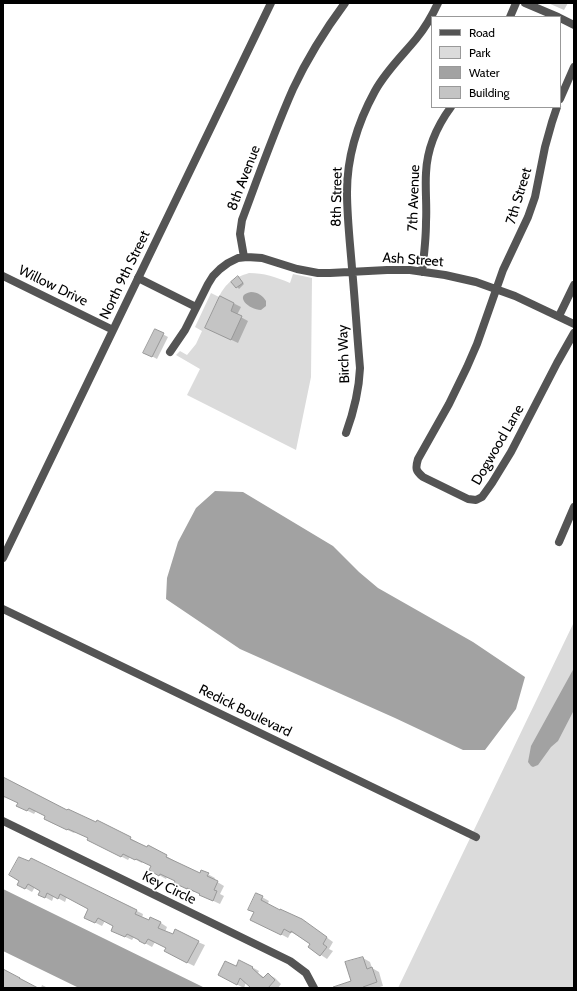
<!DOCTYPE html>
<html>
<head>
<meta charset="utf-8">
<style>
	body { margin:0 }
	#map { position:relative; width:577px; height:991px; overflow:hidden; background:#fff; font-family:Cabin,sans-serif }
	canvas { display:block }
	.frame { position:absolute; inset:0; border:4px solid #000; pointer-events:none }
	.legend { position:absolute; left:431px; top:16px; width:130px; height:92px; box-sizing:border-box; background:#fff; border:1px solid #999; margin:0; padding:5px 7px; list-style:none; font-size:12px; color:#000 }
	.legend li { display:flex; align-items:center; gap:8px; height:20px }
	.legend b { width:20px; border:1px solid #999 }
</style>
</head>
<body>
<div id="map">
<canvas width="577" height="991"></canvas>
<div class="frame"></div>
<ul class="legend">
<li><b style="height:5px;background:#545454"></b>Road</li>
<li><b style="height:11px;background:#dbdbdb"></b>Park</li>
<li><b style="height:11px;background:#a2a2a2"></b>Water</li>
<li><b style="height:11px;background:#c4c4c4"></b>Building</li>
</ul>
</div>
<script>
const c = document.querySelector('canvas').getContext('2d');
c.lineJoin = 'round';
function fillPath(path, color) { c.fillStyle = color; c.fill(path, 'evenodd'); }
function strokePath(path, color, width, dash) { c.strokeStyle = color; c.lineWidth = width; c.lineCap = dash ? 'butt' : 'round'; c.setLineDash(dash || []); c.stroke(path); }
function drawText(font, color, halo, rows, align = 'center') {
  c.font = font + ' Cabin,sans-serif'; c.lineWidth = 3.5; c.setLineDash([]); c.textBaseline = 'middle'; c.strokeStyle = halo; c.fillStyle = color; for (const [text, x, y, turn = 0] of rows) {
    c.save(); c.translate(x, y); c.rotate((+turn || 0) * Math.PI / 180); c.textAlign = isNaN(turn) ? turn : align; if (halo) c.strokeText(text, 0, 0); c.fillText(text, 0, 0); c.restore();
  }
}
fillPath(new Path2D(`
	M249,273c15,0 27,4 41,10l3,-9 19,4 -1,99 -15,73 -109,-55 13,-26 -24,-14 4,-4 7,4 9,-11 6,-13 -7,-4 16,-34 8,4c7,-15 15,-19 30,-24z
	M574,622v366h-176z`), '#dbdbdb');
fillPath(new Path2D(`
	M251,292c7,0 12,4 15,9v5l-5,4c-12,0 -28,-15 -10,-18z
	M215,491l28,1 90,54 26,26 19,16 95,54 52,35 -9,32 -31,41h-22l-68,-32 -155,-69 -74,-50 1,-21 11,-36 18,-34z
	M574,668v42l-16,31 -7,6 -13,18 -5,2 -2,-1 -3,-4 3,-16z
	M3,889l202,99h-126l-76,-37z`), '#a2a2a2');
fillPath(new Path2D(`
	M548,3h20l-4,7z
	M240,279l4,5 -5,5 -6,-7z
	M221,297l20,10 -4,8 11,6 -10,22 -25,-12z
	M155,330l13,7 -11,22 -13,-7z
	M3,778l65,33 62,27 7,4 -1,1 30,13 7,4v1l28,13 1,-3 13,7 -1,2 10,6 -4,8 4,2 -4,8 -13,-6 -7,-3 1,-1 -7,-3v1l-12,-6 -6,-5 -9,-4 -1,2 -9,-5 -5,-8 -9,-5 -1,2 -12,-6 -2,3 -33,-17 -6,-5 -14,-6 -1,1 -22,-10 -7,-4 1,-3 -10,-5 -2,3 -10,-5 -5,-6 -14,-7 -1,3h-1z
	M20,881l117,30 6,3 -1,4 7,3 12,2 6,4 -2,5 33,10 7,3 -11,21 -22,-11 -5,-7 -12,-6 -3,5 -18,-10 -2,3 -13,-6 -4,-8 -10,-5 -3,5 -10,-5 -2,-12 -23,-12 -2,5 -11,-6 -2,5 -13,-7 2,-4 -6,-3 -3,5 -7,-4z
	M262,897l7,4 -2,4 41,19 25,18 -4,7 4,2 -6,8 -6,-4 -10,-11 -13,-8 -7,-4 -3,6 -36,-19z
	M363,958l7,4 2,6 7,4 4,14 -7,2h-28l5,-7z
	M236,967h16l7,4 -1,2 7,5 3,-4 7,4 6,6 -3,4h-25l-7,-6 -2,6 -18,-9z
	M42,985l6,3h-7z`), '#0003');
const building = new Path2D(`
	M238,276l5,7 -7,5 -5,-6z
	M220,296l14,7 -3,8 11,5 -11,24 -26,-12z
	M155,329l9,4 -12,24 -9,-4z
	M3,777l64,33 1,-1 28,13 1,-2 34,17 -1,2 17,8 1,-2 19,10 -1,2 34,16 1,-3 8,3 -2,3 11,5 -4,9 3,1 -4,10 -14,-6 1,-1 -13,-6v1l-13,-6 1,-2 -15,-7 -1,2 -10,-6 2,-4 -15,-7 -1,1 -12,-6 -2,3 -34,-17 1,-2 -20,-9 -1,1 -23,-11 1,-3 -16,-8 -2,3 -11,-5 2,-3 -15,-7z
	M19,857l10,4 2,-3 106,52 -2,4 14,6 1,-3 11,5 -3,6 15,6 2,-5 24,12 -12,22 -23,-12 2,-3 -18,-9 -3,5 -6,-3v-1l-12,-6 -2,3 -14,-6 2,-5 -15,-8 -3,5 -11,-5 4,-9 -28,-15 -2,5 -11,-6 -2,5 -7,-3 2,-4 -12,-7 -3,5 -8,-4 2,-4 -10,-6z
	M256,893l7,3 -2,4 19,10v-1l22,10 25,18 -4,7 4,3 -7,9 -12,-9 2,-3 -19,-13v2l-7,-4 -3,6 -31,-15 4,-8 -6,-2z
	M363,957l4,12 5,-2 5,15 -14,5 1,1h-30l-1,-1 18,-6 -6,-19z
	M239,960l14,7 -1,1 11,10 5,-5 7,7 -7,8h-17l-11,-10 -3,7 -19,-10 7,-14 11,5z
	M3,969l17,9h-1l19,10h-35z`);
fillPath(building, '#c4c4c4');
strokePath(building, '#989898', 1);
strokePath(new Path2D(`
	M525,3l33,14
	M510,17l6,-14
	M560,18l14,7
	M560,99l14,-32
	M557,107l-5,15 -7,25 -10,50 -7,20 -25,53 -26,74 -10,23 -18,37 -31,55c-3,10 -2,12 5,18l45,22 8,1 6,-3 10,-14 19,-31 46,-89 17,-30
	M244,257l-4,-23 2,-14c16,-43 32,-88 51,-131 14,-30 32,-59 52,-86
	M422,272c2,-16 4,-33 4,-50 1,-16 -1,-33 0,-49 1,-24 11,-47 25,-66
	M138,278l58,29
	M559,316l15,-31
	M170,352l15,-22 23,-46 5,-8 7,-7 8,-6 10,-5 9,-1 15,1 35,11 21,4h12l57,-3h23l35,5 31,7 39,14 59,28
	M346,433c8,-22 13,-41 14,-65 -3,-34 -5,-67 -8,-100 -2,-25 -5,-51 -5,-76 0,-35 11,-70 28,-101 11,-20 27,-35 41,-52 9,-11 16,-23 22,-36
	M559,542l15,-35
	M3,609l473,228
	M3,821l287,140 16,12 8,15`), '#545454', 8);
strokePath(new Path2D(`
	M3,276l110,54
	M3,558l268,-555`), '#545454', 8);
drawText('14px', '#000', '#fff', [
	["8th Avenue",244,178,-69],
	["7th Street",519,196,-73],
	["8th Street",337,197,-89],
	["7th Avenue",414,198,-88],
	["Ash Street",413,260,4],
	["North 9th Street",125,275,-64],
	["Willow Drive",53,286,26],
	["Birch Way",344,354,-92],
	["Dogwood Lane",498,445,-60],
	["Redick Boulevard",245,711,26],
	["Key Circle",169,888,26]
]);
</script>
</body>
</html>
